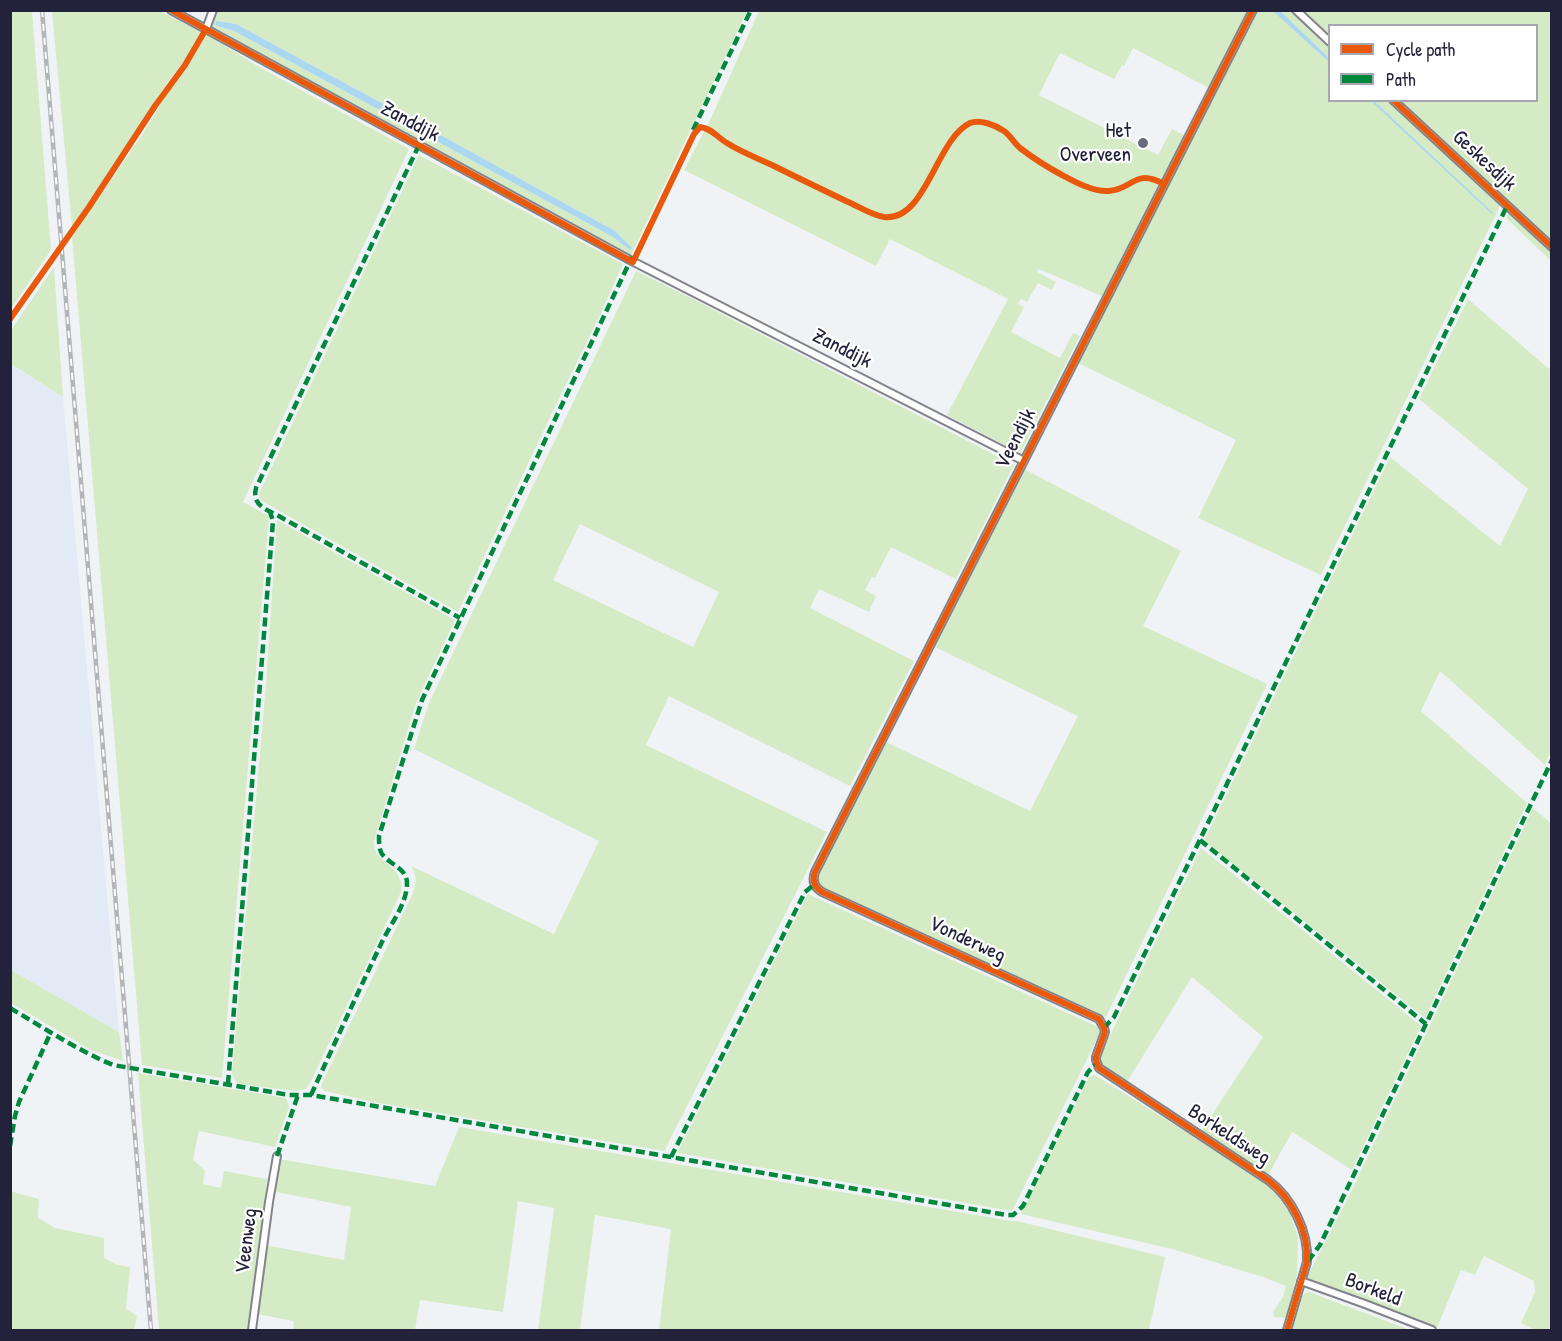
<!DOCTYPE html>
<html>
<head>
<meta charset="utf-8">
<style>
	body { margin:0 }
	#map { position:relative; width:1562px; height:1341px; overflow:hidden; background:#f0f3f6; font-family:"Patrick Hand",sans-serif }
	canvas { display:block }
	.frame { position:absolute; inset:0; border:12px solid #22223b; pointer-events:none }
	.legend { position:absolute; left:1328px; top:24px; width:210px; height:78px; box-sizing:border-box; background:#fff; border:2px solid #a7a7b1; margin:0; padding:8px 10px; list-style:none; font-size:18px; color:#22223b }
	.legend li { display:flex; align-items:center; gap:12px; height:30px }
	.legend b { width:30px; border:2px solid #a7a7b1 }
</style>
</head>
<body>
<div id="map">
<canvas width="1562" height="1341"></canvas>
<div class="frame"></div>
<ul class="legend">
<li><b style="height:8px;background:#e8590c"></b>Cycle path</li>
<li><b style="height:8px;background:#00873e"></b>Path</li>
</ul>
</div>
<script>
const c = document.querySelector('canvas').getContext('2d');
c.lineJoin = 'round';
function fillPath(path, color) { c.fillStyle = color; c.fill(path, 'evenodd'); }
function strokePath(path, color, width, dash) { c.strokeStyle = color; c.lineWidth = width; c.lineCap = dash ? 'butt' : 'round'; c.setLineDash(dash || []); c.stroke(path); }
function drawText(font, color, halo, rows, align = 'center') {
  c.font = font + ' "Patrick Hand",sans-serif'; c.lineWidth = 4.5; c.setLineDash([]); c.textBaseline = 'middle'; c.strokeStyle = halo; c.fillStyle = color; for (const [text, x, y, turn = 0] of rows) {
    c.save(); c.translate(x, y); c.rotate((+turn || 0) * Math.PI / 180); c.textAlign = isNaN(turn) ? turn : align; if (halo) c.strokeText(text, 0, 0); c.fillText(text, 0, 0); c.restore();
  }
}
fillPath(new Path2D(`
	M10,364l53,33 56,635 -2,-1 -106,-61z`), '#e2eaf5');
fillPath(new Path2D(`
	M11,10l21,1 19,239 -40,59z
	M216,10l531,1 -116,244 -215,-117 -31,-14 -162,-88 -13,-8zM217,21l19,3 210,114 169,93 16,17 -2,1 -16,-12 -379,-206 -17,-5z
	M52,11h108l41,21 -17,29 -17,22 -95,144z
	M759,11h490l-40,77 -76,-40 -9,18 -2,-1 -8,14 -54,-26 -21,42 119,60 14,-26 14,7 -82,161 -65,-28 -2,3 19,10 -4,8 -14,-7 -11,19 -6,-3 -3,5 6,3 -13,25 49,26 13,-25 7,3 -60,117 -73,-38 61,-116 -118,-60 -14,27 -192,-96 27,-52z
	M1255,11h18l2,1 17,-1 37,36 1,53 58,1 113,103 -180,371 -123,-57 38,-78 -158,-77z
	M1301,11h250v229l-153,-139 138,-1v-74h-206l-1,12z
	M207,34l52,33 150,82 -166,353 26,14 -47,562 -80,-13 -70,-828 72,-105 21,-35 27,-39z
	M419,155l204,109 -23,51 -48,98 -94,199 -196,-111 -3,-4 1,-5z
	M1509,212l42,40v9l-45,-43z
	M54,267l9,130 -52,-33v-34z
	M636,271l55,27 323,167 -58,114 -65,-32 -16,31 -3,-1 -7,13 11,6 -7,16 -50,-23 -9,19 104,53 -64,125 -181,-90 -23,49 181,87 -163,319 -291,-49 -48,-11 -4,-3 1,-5 91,-190c4,-13 4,-16 -2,-27l143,68 45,-93 -185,-92 15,-46zM580,524l139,68 -26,55 -140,-67z
	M1468,299l81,70 2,-5v386l-6,15 -105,-94 -19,40 106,92 -102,215 -221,-177 186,-384 110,89 28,-57 -109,-90z
	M1024,469l157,82 -38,75 124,58 -161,333 -286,-130 -2,-6v-7l68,-132 144,69 48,-95 -143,-69z
	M277,520l178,100 -39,83 -42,138c-1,24 31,23 27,51l-90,189 -5,8 -11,2 -55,-7 -5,-3 -3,-8 34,-389z
	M1533,808l19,16 -1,506h-16l-14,-7 14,-31 -1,-11 -50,-25 -9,19 -14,-5 -25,60 -126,-50 -3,-3 42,-81z
	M1201,848l220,178 -69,144 -60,-38 -25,45 -67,-44 63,-96 -71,-60 -67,108 -25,-21 -1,-5 4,-9z
	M808,894l290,133 2,5 -2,5 -86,174 -335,-58z
	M11,970l106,61 2,1 4,29 -32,-11 -80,-47z
	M138,1073l148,25 3,9 -14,40 -76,-16 -6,28 12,12 -2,13 18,4 3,-17 43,8 -19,151h-89z
	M1095,1075l139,87 30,21 17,16 9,14 8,24 -1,36 -9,44 -4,1 -10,-1 -1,-5 10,-15 3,-11 -23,-9 -91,-28 -151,-35 68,-137z
	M459,1127l552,94h6l148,36 -16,73h-490l12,-101 -76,-14 -15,115h-42l16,-122 -36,-7 -15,111 -83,-12 -5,30h-122l1,-9 -37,-7 8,-69 79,15 7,-53 -79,-16 7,-32 156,27z
	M10,1191l29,8 -1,19 17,10 49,10v20l11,6 15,3 -4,42 11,7 -3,14h-123z
	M1309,1292l101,38h-120l11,-33 4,-4z`), '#d5ebc6');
fillPath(new Path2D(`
	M1273,11h7l49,47v4z
	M217,21l19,3 210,114 169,93 17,17 -2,2 -17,-13 -379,-206 -17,-5 -2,-2z
	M1371,101h3l119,112 -1,1z`), '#abd7f0');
const minor = new Path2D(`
	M171,10l459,250 394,201
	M1253,10l-438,862c-3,8 -1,15 7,20l277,127 5,9 1,4 -9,25v3l3,8 169,112c24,18 41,52 39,82l-20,68
	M1296,10l34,32
	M206,29l7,-19
	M1393,100l159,147
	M1301,1281l64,23 67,26
	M252,1330l17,-128 8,-46`);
strokePath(minor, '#83848b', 10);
strokePath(minor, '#fdfdfe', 6);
const rail = new Path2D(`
	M42,10l109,1320`);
strokePath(rail, '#b4b5b9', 4.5);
strokePath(rail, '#fff', 2, [7]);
strokePath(new Path2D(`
	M693,130l58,-120
	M419,145l-163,343c-4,16 8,21 21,27l183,103
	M1200,840l226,184
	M10,1008c34,20 67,42 103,57l176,30h22l696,120h6l10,-9 65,-134 9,-9
	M1104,1028l10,-11 393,-811
	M228,1084l45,-563 -3,-9
	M311,1095c23,-50 46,-101 70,-151 8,-18 25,-38 26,-59 1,-17 -16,-19 -25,-31 -3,-5 -3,-12 -3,-18l43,-136 210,-443
	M10,1146l5,-30 4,-14 32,-70
	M277,1156l21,-61
	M671,1157l134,-265 10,-8
	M1308,1261l12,-16 52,-108 180,-377`), '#00873e', 4.5, [9, 4.5]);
strokePath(new Path2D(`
	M171,10l462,252 61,-128 6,-7c11,1 17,10 27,16 14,9 30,15 45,22 24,12 49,24 74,36 12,5 25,14 38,16 42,5 52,-78 86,-94 10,-4 25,2 34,8 6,4 10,12 16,17 13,10 27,19 42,27 13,7 31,17 47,16 25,-2 25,-23 55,-7
	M1253,10l-438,862c-3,8 -1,15 7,20l277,127 5,9 1,4 -9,25v3l3,8 169,112c24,18 41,52 39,82l-20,68
	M1393,100l159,147
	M10,319l79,-112 66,-101 30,-41 21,-36`), '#e8590c', 6);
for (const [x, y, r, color] of [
	[1143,143,6,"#6a6b7c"]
]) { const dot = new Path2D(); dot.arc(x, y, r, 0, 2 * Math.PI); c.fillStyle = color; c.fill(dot); strokePath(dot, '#fff', 2); }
drawText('21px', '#22223b', '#fff', [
	["Zanddijk",410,122,28],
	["Geskesdijk",1484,161,43],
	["Zanddijk",842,349,27],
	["Veendijk",1016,439,-63],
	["Vonderweg",967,940,25],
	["Borkeldsweg",1229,1135,33],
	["Veenweg",247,1241,-83],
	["Borkeld",1373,1290,21]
]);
drawText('21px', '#22223b', '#fff', [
	["Het",1131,131],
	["Overveen",1131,155]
], 'right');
</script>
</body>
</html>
